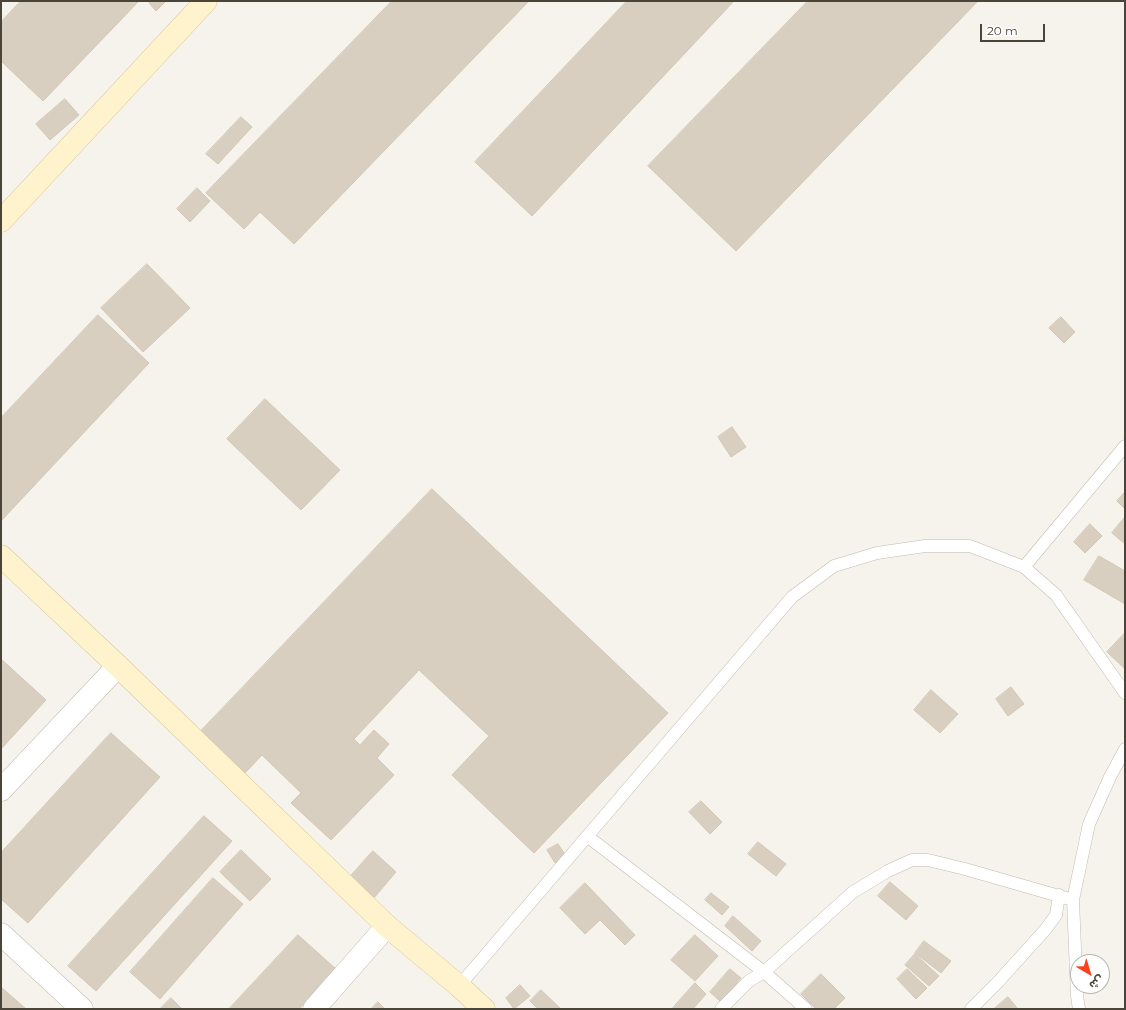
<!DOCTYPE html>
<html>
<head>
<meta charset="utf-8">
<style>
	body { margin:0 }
	#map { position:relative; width:1126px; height:1010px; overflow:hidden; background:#f6f3ec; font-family:Montserrat,"Noto Sans Arabic",sans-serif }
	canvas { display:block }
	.frame { position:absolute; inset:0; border:2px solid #4b4439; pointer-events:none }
	.north { position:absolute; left:1070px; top:954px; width:40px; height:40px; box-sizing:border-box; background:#fff; border:1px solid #b7b4b0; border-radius:50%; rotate:142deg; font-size:11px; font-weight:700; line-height:16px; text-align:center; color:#4b4439 }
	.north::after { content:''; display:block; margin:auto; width:14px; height:18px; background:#fc3f1d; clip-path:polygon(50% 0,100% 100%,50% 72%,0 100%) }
	.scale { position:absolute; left:980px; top:24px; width:65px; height:18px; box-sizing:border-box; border:2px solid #4b4439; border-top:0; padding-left:5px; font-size:12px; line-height:14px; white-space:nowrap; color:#4b4439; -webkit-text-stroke:3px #fff; paint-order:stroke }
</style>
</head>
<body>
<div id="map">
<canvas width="1126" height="1010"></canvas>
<div class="frame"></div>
<div class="north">ش</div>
<div class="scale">20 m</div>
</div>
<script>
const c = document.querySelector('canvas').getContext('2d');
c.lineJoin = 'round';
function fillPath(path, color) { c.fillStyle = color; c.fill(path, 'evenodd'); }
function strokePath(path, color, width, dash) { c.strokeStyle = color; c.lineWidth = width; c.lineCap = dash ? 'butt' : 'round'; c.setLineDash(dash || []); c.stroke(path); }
const building = new Path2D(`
	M21,1h118l-96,100 -42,-40v-39z
	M151,1h15l-10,10 -7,-8z
	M392,1h137l-235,243 -34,-32 -16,17 -38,-36z
	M627,1h107l-202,215 -57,-54z
	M808,1h170l-242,250 -88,-85z
	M65,99l14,16 -29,25 -14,-16z
	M241,117l11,10 -34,37 -12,-10z
	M197,188l13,13 -20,21 -13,-13z
	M147,264l43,44 -47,44 -42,-44z
	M98,315l51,48 -148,158v-103z
	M1061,317l14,15 -11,11 -15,-15z
	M265,399l75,71 -39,40 -74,-71z
	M732,427l14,20 -15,10 -13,-20z
	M432,489l236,224 -134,140 -82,-78 37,-39 -70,-66 -65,69 6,6 14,-15 15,14 -12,14 17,17 -63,65 -40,-37 10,-10 -39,-38 -17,18 -44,-42z
	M1125,492v17l-8,-8z
	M1125,517v27l-13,-11z
	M1090,524l12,12 -17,17 -11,-11z
	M1099,556l26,15v33l-41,-24z
	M1124,634l1,1v34l-18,-17z
	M1,659l45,41 -45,49z
	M1011,687l13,17 -16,12 -12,-17z
	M931,690l27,24 -18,19 -26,-23z
	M111,733l49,44 -132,146 -27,-24v-46z
	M701,801l21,21 -12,12 -21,-22z
	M204,816l28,25 -136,150 -28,-25z
	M758,842l28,22 -10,12 -28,-22z
	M558,844l8,12 -11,7 -8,-13z
	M241,850l30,29 -21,22 -30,-29z
	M373,851l23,21 -23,27 -24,-21z
	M213,878l30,26 -83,95 -30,-27z
	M890,882l28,24 -12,14 -28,-24z
	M585,883l50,52 -10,10 -25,-25 -15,14 -25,-26z
	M711,893l18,14 -7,8 -17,-15z
	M733,916l28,25 -9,10 -27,-25z
	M298,935l38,34 -37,40h-70z
	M695,935l23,21 -23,25 -24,-21z
	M924,941l27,20 -10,12 -26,-20z
	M915,954l24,22 -10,10 -24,-21z
	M730,969l11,9 -20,24 -11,-10z
	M907,969l20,19 -11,11 -19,-20z
	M821,974l24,24 -11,11h-18l-15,-15z
	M695,983l11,11 -13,15h-21z
	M520,985l10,11 -16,13 -8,-11z
	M1,987l25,22h-25z
	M541,990l20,19h-23l-8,-8z
	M1008,997l10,12h-24z
	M171,998l11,11h-22z
	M378,1002l7,7h-14z`);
fillPath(building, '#d8cfc1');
strokePath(building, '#d3c7b4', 1);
const lane = new Path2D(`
	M1024,567l101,-121
	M587,836l177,136 42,37
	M459,986l333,-389 42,-31 43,-13 48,-7h45l54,21 32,28 69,98
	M721,1009l28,-28 15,-9 89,-80 35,-21 24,-11h16l37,9 108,31
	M971,1009l27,-27 47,-52 11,-15 3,-20
	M1079,1009l-2,-13 -4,-96 16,-76 21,-47 15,-28`);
const street = new Path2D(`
	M1,790l117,-124
	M1,934l81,75
	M314,1009l73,-83`);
const secondary = new Path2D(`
	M1,221l205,-220
	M1,556l117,110 269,260 72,60 25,23`);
strokePath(lane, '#c2bbae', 13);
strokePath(street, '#c2bbae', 23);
strokePath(secondary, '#d6c79b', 23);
strokePath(lane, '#fff', 12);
strokePath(street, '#fff', 22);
strokePath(secondary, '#fff3cd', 22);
</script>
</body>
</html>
